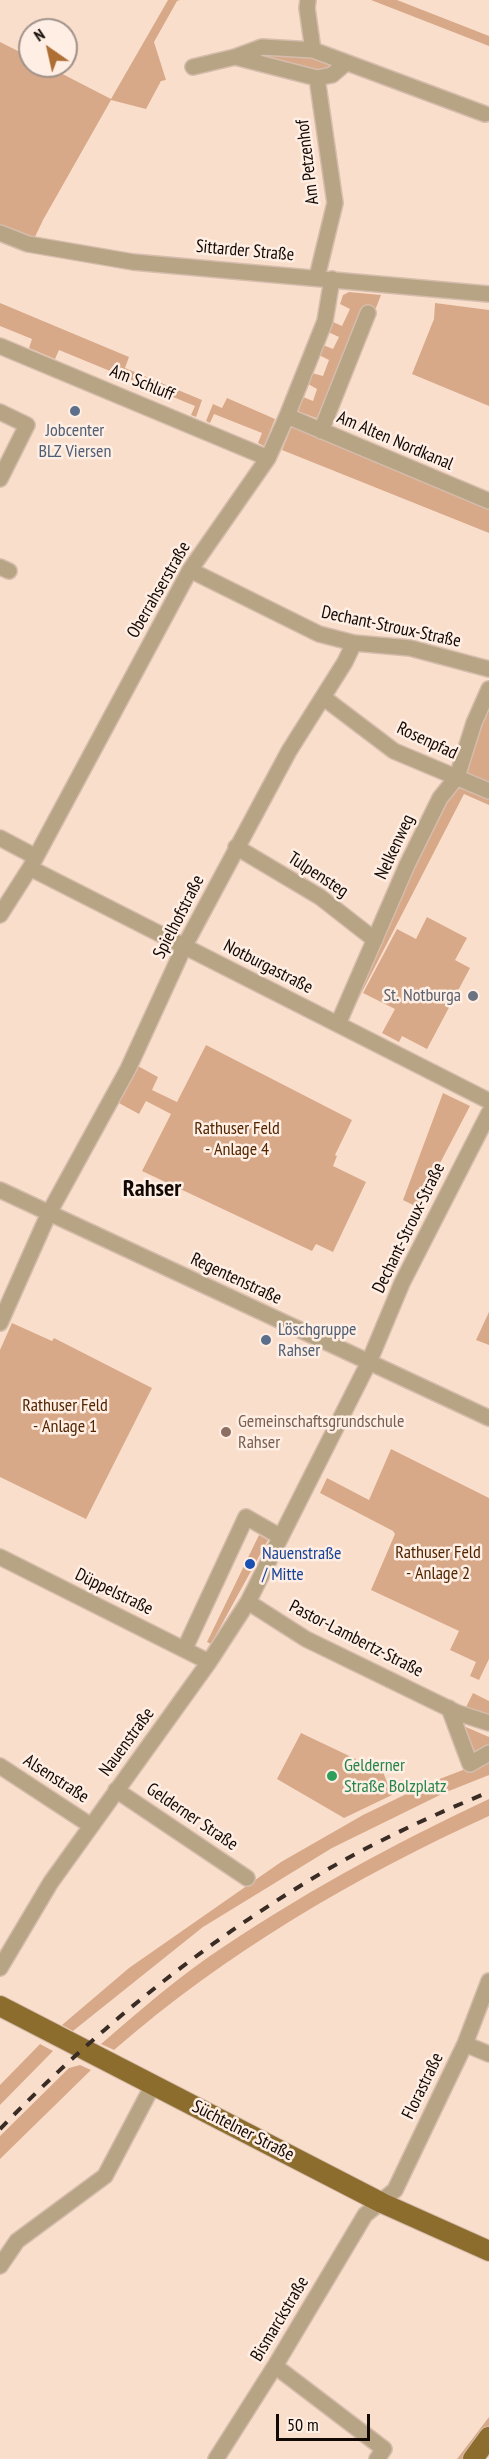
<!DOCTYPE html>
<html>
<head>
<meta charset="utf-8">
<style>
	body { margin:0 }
	#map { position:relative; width:489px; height:2459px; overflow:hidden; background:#fadecc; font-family:"PT Sans Narrow",sans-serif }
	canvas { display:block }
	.north { position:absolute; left:18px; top:18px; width:60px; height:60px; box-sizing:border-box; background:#ffeee3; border:2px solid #a0928a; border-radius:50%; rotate:326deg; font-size:16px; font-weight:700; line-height:24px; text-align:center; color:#120905 }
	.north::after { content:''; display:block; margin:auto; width:21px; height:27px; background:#ae6f35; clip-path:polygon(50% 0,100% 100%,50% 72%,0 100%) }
	.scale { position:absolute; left:276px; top:2414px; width:94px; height:27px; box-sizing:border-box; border:3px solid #120905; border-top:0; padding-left:8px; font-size:18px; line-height:21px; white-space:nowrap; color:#120905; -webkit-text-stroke:4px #ffeee3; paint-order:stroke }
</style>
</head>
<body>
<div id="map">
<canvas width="489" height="2459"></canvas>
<div class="north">N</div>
<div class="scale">50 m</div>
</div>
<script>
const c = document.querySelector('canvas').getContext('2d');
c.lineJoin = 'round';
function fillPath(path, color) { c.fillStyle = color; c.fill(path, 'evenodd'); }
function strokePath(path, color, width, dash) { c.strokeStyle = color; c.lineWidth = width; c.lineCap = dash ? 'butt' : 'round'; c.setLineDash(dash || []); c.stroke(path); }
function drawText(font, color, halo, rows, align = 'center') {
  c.font = font + ' "PT Sans Narrow",sans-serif'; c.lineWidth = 5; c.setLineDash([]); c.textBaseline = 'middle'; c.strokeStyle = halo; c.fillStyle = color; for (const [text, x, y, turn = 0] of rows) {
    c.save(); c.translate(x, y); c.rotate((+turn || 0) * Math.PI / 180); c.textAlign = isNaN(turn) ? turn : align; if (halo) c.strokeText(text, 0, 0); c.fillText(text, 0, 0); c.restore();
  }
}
fillPath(new Path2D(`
	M168,0h12l-3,1 -23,41 12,38 -5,1 -15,28 -35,-9 -68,120 -10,21 -33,-14v-185l30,15v9h17l64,33z
	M371,0h26l92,36v10z
	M263,51l46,3 20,7 3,5 -7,9 -63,-17z
	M349,292l32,3 -7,18 -55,106 -22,-8 6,-14 10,4 4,-12 -9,-5 4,-11 11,3 6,-16 -10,-5 4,-10 10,4 6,-12 -11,-5 5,-10 9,4 8,-17 -10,-5 3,-9z
	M0,303l129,54 -4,11 77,32 -6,17 -5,-2 4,-9 -136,-56 -4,9 -26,-11 3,-9 -32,-13z
	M435,303l54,7v96l-77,-32 22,-55z
	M227,398l48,21 -11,27 -6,-3 4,-10 -48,-19 -4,9 -4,-2 7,-17 9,4z
	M292,426l197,82v25l-207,-83z
	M489,698v88l-14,-5 -7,-7 -1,-14z
	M469,787l20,7v11l-25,-11 -116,225 -2,-1 98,-218 10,-11z
	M427,917l40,21 -12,22 15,8 -43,81 -25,-13 -3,6 -17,-9 13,-24 -32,-16 34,-64 19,10z
	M206,1045l146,75 -17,35 2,1 -4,10 33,16 -33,70 -17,-8 -4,7 -170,-80 29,-57 -25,-13 -7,13 -22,-12 19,-37 22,12 -6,13 25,12z
	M443,1093l27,13 -53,101 -14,-7z
	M489,1312v33l-13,-5z
	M12,1323l40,18 2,-3 98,50 -66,131 -86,-42v-127z
	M391,1449l98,49v161l-10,21 -9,-4 6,-14 -26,-12 9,-19 -88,-41 24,-56 -2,-3 -73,-38 7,-15 42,22z
	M259,1535l9,5 -57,104 -4,-2z
	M473,1693l16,8v16l-23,-10z
	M459,1724l30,13v12l-17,7z
	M301,1733l82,39 9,23 -48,23 -67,-39z
	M489,1760v15l-45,18 -112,55 -129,79 -130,104 -11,-6 67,-57 152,-106 82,-47 66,-32z
	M489,1799v17c-136,62 -262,136 -375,234l-13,-6c35,-30 69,-60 106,-86 90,-62 184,-113 282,-159z
	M40,2044l13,7 -53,54v-20z
	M80,2065l11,5 -91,89v-23l69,-68z
	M489,2417v11l-24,31h-8z`), '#d8a989');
const minor = new Path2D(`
	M308,0l-1,8 6,42
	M235,57l27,-10 51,3 172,64
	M193,67l42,-10 82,21 15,-3 14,-12
	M0,233l28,11 105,18 356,32
	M317,277l18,-74 -18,-125
	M0,346l268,112
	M0,412l27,13 -27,54
	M287,416l202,85
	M321,431l47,-118
	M0,567l9,4
	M190,570l129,64 35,9 56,5 79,21
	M324,698l70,53 95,40
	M0,838l36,19
	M236,847l84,50 55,43
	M30,868l459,233
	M0,915l30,-47 160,-298 78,-112 19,-42 38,-95 7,-42
	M338,1024l69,-159 33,-67 17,-21 17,-54 15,-34
	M0,1190l489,228
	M0,1323l49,-110 79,-144 56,-122 105,-196 56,-89 9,-19
	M0,1557l209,105
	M248,1602l58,37 152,74 31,10
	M185,1648l61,-131 35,20
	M449,1708l21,56 19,-11
	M0,1766l90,59
	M116,1790l131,88
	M0,1968l51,-86 158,-220 39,-60 121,-240 33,-79 87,-170
	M465,2044l24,10
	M0,2266l17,-25 88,-65 48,-91
	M275,2366l109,83 -7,10
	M216,2459l59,-93 90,-151 30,-25 70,-146 24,-63`);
const major = new Path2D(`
	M0,2006l382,197 107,48
	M473,2459l16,-22`);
strokePath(minor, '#d5bcac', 18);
strokePath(major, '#d5bcac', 22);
strokePath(minor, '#b6a484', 15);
strokePath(major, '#8d6d2d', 20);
strokePath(new Path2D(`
	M0,2129c91,-94 193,-178 305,-246 58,-36 121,-65 184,-91`), '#382c25', 4, [10, 10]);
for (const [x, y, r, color] of [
	[75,411,6,"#5c6f8a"],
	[473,996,6,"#6b7280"],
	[266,1340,6,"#5c6f8a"],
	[226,1432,6,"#8d6e63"],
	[250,1564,6,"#1a4fb4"],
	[332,1776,6,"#2e9e5b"]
]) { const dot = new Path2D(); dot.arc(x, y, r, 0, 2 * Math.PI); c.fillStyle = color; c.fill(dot); strokePath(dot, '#ffeee3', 2); }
drawText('18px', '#120905', '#ffeee3', [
	["Am Petzenhof",308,162,-97],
	["Sittarder Straße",245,251,5],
	["Am Schluff",142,383,22],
	["Am Alten Nordkanal",395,441,23],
	["Oberrahserstraße",159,590,-60],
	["Dechant-Stroux-Straße",391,627,12],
	["Rosenpfad",427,741,25],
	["Nelkenweg",395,847,-65],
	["Tulpensteg",318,875,33],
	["Spielhofstraße",179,917,-63],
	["Notburgastraße",268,967,27],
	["Dechant-Stroux-Straße",409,1228,-64],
	["Regentenstraße",236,1279,25],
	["Düppelstraße",114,1592,26],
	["Pastor-Lambertz-Straße",356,1639,27],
	["Nauenstraße",127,1742,-54],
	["Alsenstraße",56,1779,33],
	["Gelderner Straße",192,1817,34],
	["Florastraße",423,2086,-64],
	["Süchtelner Straße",243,2131,27],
	["Bismarckstraße",280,2319,-59]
]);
drawText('18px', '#4e5e75', '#ffeee3', [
	["Jobcenter",75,431],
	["BLZ Viersen",75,452],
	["Löschgruppe",278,1330,"left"],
	["Rahser",278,1351,"left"]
]);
drawText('18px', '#5b616d', '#ffeee3', [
	["St. Notburga",461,996]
], 'right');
drawText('18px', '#512500', '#ffeee3', [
	["Rathuser Feld",237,1129],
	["- Anlage 4",237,1150],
	["Rathuser Feld",65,1406],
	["- Anlage 1",65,1427],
	["Rathuser Feld",438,1553],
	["- Anlage 2",438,1574]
]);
drawText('18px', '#785e54', '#ffeee3', [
	["Gemeinschaftsgrundschule",238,1422],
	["Rahser",238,1443]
], 'left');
drawText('18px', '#164399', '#ffeee3', [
	["Nauenstraße",262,1554],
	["/ Mitte",262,1575]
], 'left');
drawText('18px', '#27864d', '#ffeee3', [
	["Gelderner",344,1766],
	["Straße Bolzplatz",344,1787]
], 'left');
drawText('bold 24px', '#120905', '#ffeee3', [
	["Rahser",152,1189]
]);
</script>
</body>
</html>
